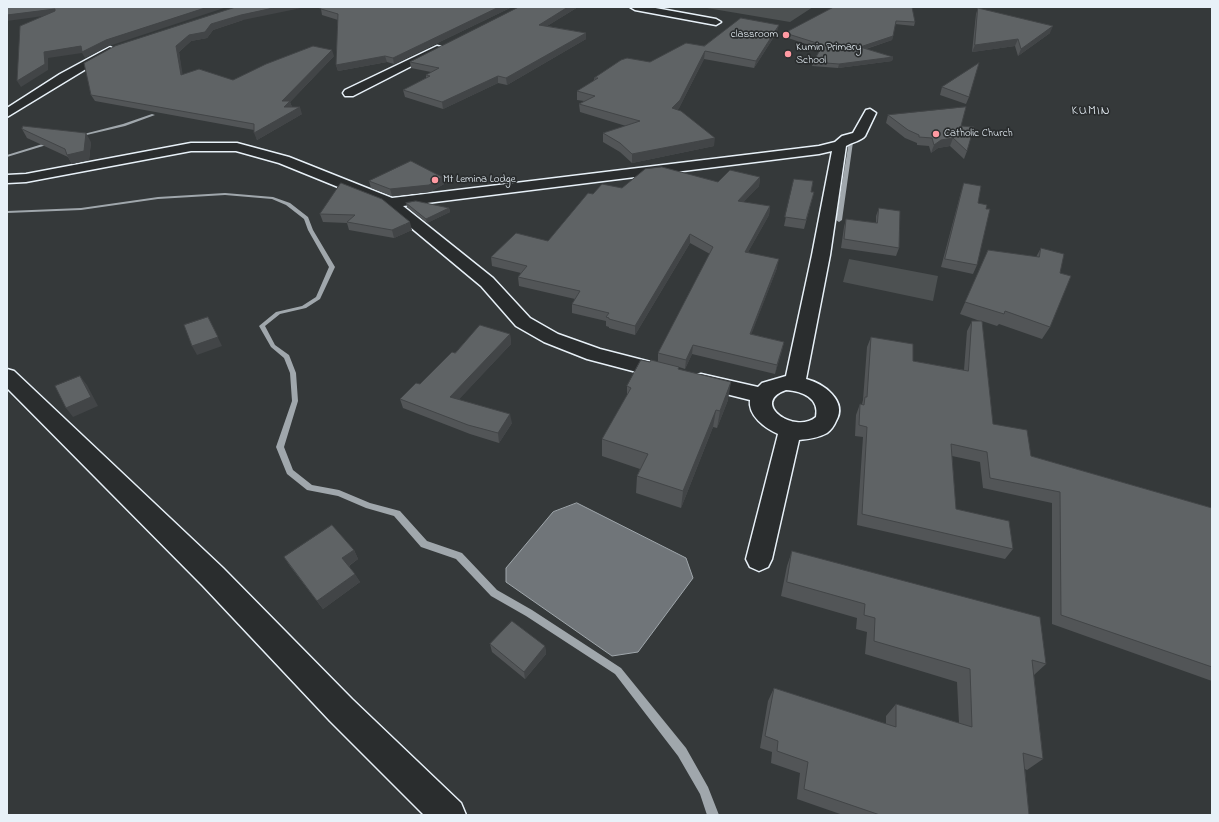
<!DOCTYPE html>
<html>
<head>
<meta charset="utf-8">
<style>
	body { margin:0 }
	#map { position:relative; width:1219px; height:822px; overflow:hidden; background:#35393a; font-family:"Indie Flower",sans-serif }
	canvas { display:block }
	.frame { position:absolute; inset:0; border:8px solid #e8f1f8; pointer-events:none }
</style>
</head>
<body>
<div id="map">
<canvas width="1219" height="822"></canvas>
<div class="frame"></div>
</div>
<script>
const c = document.querySelector('canvas').getContext('2d');
c.lineJoin = 'round';
function fillPath(path, color) { c.fillStyle = color; c.fill(path, 'evenodd'); }
function strokePath(path, color, width, dash) { c.strokeStyle = color; c.lineWidth = width; c.lineCap = dash ? 'butt' : 'round'; c.setLineDash(dash || []); c.stroke(path); }
function drawText(font, color, halo, rows, align = 'center') {
  c.font = font + ' "Indie Flower",sans-serif'; c.lineWidth = 3.5; c.setLineDash([]); c.textBaseline = 'middle'; c.strokeStyle = halo; c.fillStyle = color; for (const [text, x, y, turn = 0] of rows) {
    c.save(); c.translate(x, y); c.rotate((+turn || 0) * Math.PI / 180); c.textAlign = isNaN(turn) ? turn : align; if (halo) c.strokeText(text, 0, 0); c.fillText(text, 0, 0); c.restore();
  }
}
fillPath(new Path2D(`
	M701,7h112l-23,15z
	M849,259l89,17 -5,25 -90,-19z`), '#4d5152');
const water = new Path2D(`
	M577,503l109,55 7,20 -55,74 -26,4 -106,-74v-14l47,-56z`);
fillPath(water, '#707579');
strokePath(water, '#a0a7ac', 1);
fillPath(new Path2D(`
	M152,114l3,1 -30,11 -47,11 -2,-1 47,-12z
	M849,141l4,1 -11,78 -3,2 -3,-2z
	M49,142l4,1 -46,14v-2z
	M225,193l48,4 17,6 18,14 5,13 22,37 -15,32 -14,9 -26,6 -15,12 10,19 14,10 7,18 2,28 -14,46 9,23 19,15 27,5 31,13 30,8 27,30 35,12 35,37 35,20 89,58 65,80 22,39 11,28h-12l-7,-21 -22,-38 -63,-82 -89,-58 -35,-20 -35,-37 -35,-12 -27,-31 -28,-8 -28,-12 -31,-6 -20,-16 -11,-27 16,-46 -2,-28 -6,-15 -13,-11 -12,-21 17,-14 26,-6 14,-9 13,-30 -21,-37 -4,-11 -18,-14 -14,-6 -47,-4 -67,4 -77,11 -74,3v-2l74,-3 77,-11z`), '#a0a7ac');
const minor = new Path2D(`
	M630,7h20l66,12 5,3 -5,3 -81,-15z
	M437,46l4,1 1,2 -1,2 -88,45h-8l-2,-3 2,-3z
	M110,47l5,3 -1,2 -107,65v-9l53,-34z
	M870,109l6,4 -11,23c-4,5 -13,6 -19,10l-16,109 -24,124c17,4 42,22 30,42 -2,5 -5,9 -9,12 -9,5 -18,6 -28,7l-27,119 -4,8 -9,4 -9,-4 -4,-8 32,-125c-13,-6 -30,-18 -28,-34l-56,-14 -4,-5 4,-5 7,-2 57,13 4,-4 24,-7 26,-121 20,-104 -13,3 -416,52 90,72 37,40 28,16 42,15 74,19 3,5 -3,5 -7,2 -80,-21 -43,-17 -28,-16 -35,-40 -96,-80 -106,-43 -43,-12h-45l-165,31 -19,1v-8l19,-1 165,-31h46l52,14 103,41 427,-52 16,-4 7,-6 11,-3 13,-23zM786,390c16,1 34,8 30,27 -21,18 -67,-14 -30,-27z
	M7,369l7,2 209,197 129,131 109,104 5,12h-42l-94,-94 -127,-135 -196,-198z`);
strokePath(minor, '#e8f1f8', 3);
fillPath(minor, '#2a2d2e');
fillPath(new Path2D(`
	M236,7l7,13 -30,10 -6,8 -16,3 -12,11 3,23 51,5 101,-24 -44,46 2,5 10,7 -45,26 -3,-10 -159,-29 -4,-6z
	M317,7h195l-118,57 -7,-2 -49,9 -2,-6 2,-45 -16,-5 -1,-6z
	M578,7l-31,19 39,7v6l-79,46 -9,-2 -55,26 -38,-12 -2,-7 23,-12v-3l5,-3 -20,-4 -1,-6z
	M834,7l81,15 -1,4 -19,-2 -3,16 -26,9 27,8 -1,4 -54,7 -26,-2 1,-4 8,-13 -36,-12v-4z
	M978,8l72,25 -32,23 -3,-10 -43,6 4,-38z
	M777,32l-23,36 -50,-9 -25,49 -2,2 37,36 -82,17 -12,-11 -17,-10v-9l23,-7 -46,-14 -1,-8 5,-3 -7,-1v-9l17,-10v-3l56,-16 54,-16z
	M942,87l27,10 -3,7 -26,-9z
	M888,115l73,11 6,25 -3,8 -14,-13 -12,2 -7,5 -2,-7 -12,-1v-2l-12,-5 -19,-15z
	M22,129l69,13 -2,18 -17,4 -4,-7 -41,-19z
	M442,177l2,7 -14,8 -38,4 -21,-8 -2,-7z
	M760,177l-1,9 -16,16 27,4 -1,9 -21,37 29,16 -26,66 33,8 -9,32 -83,-20 -7,15 -6,-2v2l49,31 -11,28 -4,-1 -32,81 -45,-15 1,-17 3,-7 -38,-13v-17l25,-43v-10l23,-24h8v-9l52,-99 -20,-11 -55,92 -26,-7v-1l-3,-1v-5l-34,-8v-9l3,-5 -56,-13 -1,-9 3,-4 -29,-7 -1,-9 57,-16 45,-47 29,-6 96,-6z
	M794,179l17,13h3l-10,37 -20,-3z
	M341,183l71,47 -18,8 -45,-8 -2,-7 -24,-1 -3,-8z
	M964,183l14,20 -1,62 -4,9 -32,-7 20,-75z
	M406,203l43,5 1,4 -23,11 -20,-16z
	M879,208l20,40 -3,8 -55,-8 3,-21 2,-8 30,4v-7z
	M1041,248l19,25 -10,54 -8,12 -43,-15 -2,2 -15,-5 11,103 38,32 181,52v173l-160,-57v-121l-69,-15 -3,-26 -28,-6 4,53 57,40 -8,10 -148,-34 6,-88 -8,-1 1,-21 4,-11h2l1,-4 4,-53 4,-10 42,24 51,9 3,-39 5,-10h8l-20,-7 28,-64 48,7z
	M510,334l1,10 -53,56 54,23 -13,20 -29,-9 -67,-26 -3,-9 20,-15 35,-31z
	M354,550l4,9 -9,7 11,16 -37,27 -33,-43 -6,-9z
	M792,551l254,113 -12,11 9,84 -16,11 -2,-1 4,46h-186l-46,-16 3,-26 -29,-10 1,-11 -12,-4 8,-47 6,-13 112,36v-8l10,-12 63,19 -2,-41 -92,-28 2,-22 -11,-3 1,-11 -76,-22 6,-30z
	M490,644l55,2 1,8 -21,25 -33,-27z`), '#525557');
fillPath(new Path2D(`
	M208,7h19l-118,39 -24,12 -3,-5 -34,5v12l-27,17 -4,-6 27,-29 37,-6 25,-6z
	M278,7h28l-63,13 -30,10 -6,8 -16,3 -12,11 5,30 -3,-7 -5,-29 13,-11 22,-11 30,-9z
	M499,7h13l-118,57 -1,-6z
	M568,7h10l-39,24v-6z
	M55,9l3,5 -51,7v-6z
	M779,25l-2,7 -23,36 2,-7z
	M1053,26l-3,7 -32,23 3,-7z
	M586,33v6l-79,46 -1,-7z
	M893,36l-1,4 -33,11 1,-4z
	M1018,39l-3,7 -43,6 3,-7z
	M332,50l2,6 -44,46 2,5 -5,6 -5,-12z
	M705,51l-1,8 -25,49 -7,8v-8z
	M385,56l2,6 -49,9 -2,-6z
	M893,57l-1,4 -54,7 1,-4z
	M498,76v7l-55,26 -1,-7z
	M300,107l2,7 -45,26 -3,-7z
	M86,133l5,9 -2,18 -17,4 -5,-9z
	M715,138l-1,8 -82,17v-9z
	M953,138l-3,8 -12,2 -7,5 3,-8 7,-5z
	M442,177l2,7 -14,8 -38,4 -2,-7z
	M760,177l-1,9 -22,23 1,-8z
	M770,206l-1,9 -26,46 2,-9z
	M449,208l1,4 -23,11 -1,-4z
	M410,222l2,8 -18,8 -2,-8z
	M690,234v9l-55,92v-9z
	M779,259l-2,9 -29,75 2,-9z
	M208,317l14,29 -25,9 -5,-9z
	M510,334l1,10 -59,63 -2,-10z
	M784,342l-2,9 -7,23 2,-9z
	M693,345l-1,9 -7,15 1,-9z
	M80,376l7,9 11,21 -25,11 -7,-9z
	M731,382l-3,18 -11,28 3,-17z
	M716,410l-3,17 -32,81 2,-17z
	M510,414l2,9 -13,20 -1,-10z
	M354,550l4,9 -11,8 -5,-9z
	M355,574l5,8 -37,27 -6,-8z
	M545,646l1,8 -21,25 -1,-7z`), '#424547');
const building = new Path2D(`
	M7,7h201l-102,33 -24,12 -1,-6 -37,6 1,12 -28,17 3,-55 35,-15v-2l-48,6z
	M236,7h42l-37,8 -30,9 -6,8 -16,3 -13,11 5,29 18,-6 34,11 33,-16 47,-18 19,4 -50,51h8l-6,6h16l-46,26v-9l-163,-29 -7,-32 31,-17z
	M321,7h178l-106,51 -8,-2 -49,9 2,-51 -17,-5z
	M519,7h49l-29,18 47,8 -80,45 -8,-2 -56,26 -39,-12 27,-14 -4,-1 13,-7 -29,-6z
	M834,7h78l3,15 -19,-1 -3,15 -33,11 33,10 -54,7 -26,-2 10,-17 -38,-12z
	M978,8l75,18 -32,23 -3,-10 -43,6z
	M741,18l38,7 -23,36 -51,-10 -25,49 -8,8 9,3 34,27 -83,16 -12,-11 -17,-10 37,-12 -61,-17 16,-8 -18,-5 21,-13h-4l27,-18 6,-2 23,4 36,-19 18,3z
	M979,63l-10,34 -27,-10z
	M966,107l-5,19 13,1 -7,24 -14,-13 -12,2 -7,5 -2,-7 -13,-1v-2l-11,-5 -20,-15z
	M23,126l63,7 -2,18 -17,4 -2,-6 -43,-20z
	M411,161l31,16 -13,8 -39,4 -21,-8z
	M662,167l56,15 12,-12 30,7 -22,24 32,5 -25,46 34,7 -29,75 34,8 -7,23 -84,-20 -7,15 -28,-7 55,-106 -23,-13 -55,92 -26,-7v-1l-3,-1 3,-4 -37,-9 8,-13 -62,-14 9,-11 -36,-9 25,-24 32,8 40,-48 5,1 9,-10 20,4 23,-19z
	M794,179l19,2 -2,11h3l-8,28 -21,-3z
	M341,183l41,16 28,23 -18,8 -45,-8 8,-7 -35,-1z
	M964,183l17,3 -3,17 9,2 -1,4h4l-13,56 -32,-6z
	M416,201l33,7 -23,11 -20,-16z
	M879,208l21,3 -1,37 -55,-9 2,-20 31,4z
	M1041,248l23,6 -4,19 11,3 -21,51 -45,-16 -1,3 -39,-12 23,-52 51,7z
	M208,317l10,20 -26,9 -8,-21z
	M972,321h10l11,103 34,6 4,26 181,52v159l-151,-52 -1,-123 -70,-14 -3,-26 -36,-8 5,65 53,12 4,28 -151,-35 5,-87 -8,-2 1,-21 4,1 1,-8h2l4,-60 42,7v17l55,10z
	M480,325l30,9 -60,63 60,17 -12,19 -30,-8 -68,-26 16,-16 4,1 32,-32 3,1z
	M641,360l9,2 1,-2 28,7 -1,2 53,13 -11,29 -4,-1 -33,81 -46,-15 11,-22 -46,-15 29,-51 -4,-2z
	M80,376l11,21 -25,11 -11,-22z
	M332,525l22,25 -12,8 13,16 -38,27 -33,-44z
	M792,551l248,66 6,47 -14,-4 11,99 -20,-6 6,62h-149l-76,-26 4,-27 -31,-11 1,-10 -13,-5 9,-48 122,39v-23l76,23 -2,-58 -96,-28 1,-23 -11,-3 1,-11 -78,-22z
	M512,621l33,25 -21,26 -34,-28z`);
fillPath(building, '#5f6365');
strokePath(building, '#424547', 1);
for (const [x, y, r, color] of [
	[786,35,4,"#ff9aa2"],
	[788,54,4,"#ff9aa2"],
	[936,134,4,"#ff9aa2"],
	[435,180,4,"#ff9aa2"]
]) { const dot = new Path2D(); dot.arc(x, y, r, 0, 2 * Math.PI); c.fillStyle = color; c.fill(dot); strokePath(dot, '#2a2d2e', 1.5); }
drawText('11px', '#e8f1f8', '#2a2d2e', [
	["classroom",778,35,"right"],
	["Kumin Primary",796,48],
	["School",796,61],
	["Catholic Church",944,134],
	["Mt Lemina Lodge",443,180]
], 'left');
c.letterSpacing = '1px';
drawText('13px', '#e8f1f8', '#2a2d2e', [
	["KUMIN",1091,112]
]);
c.letterSpacing = '0px';
</script>
</body>
</html>
